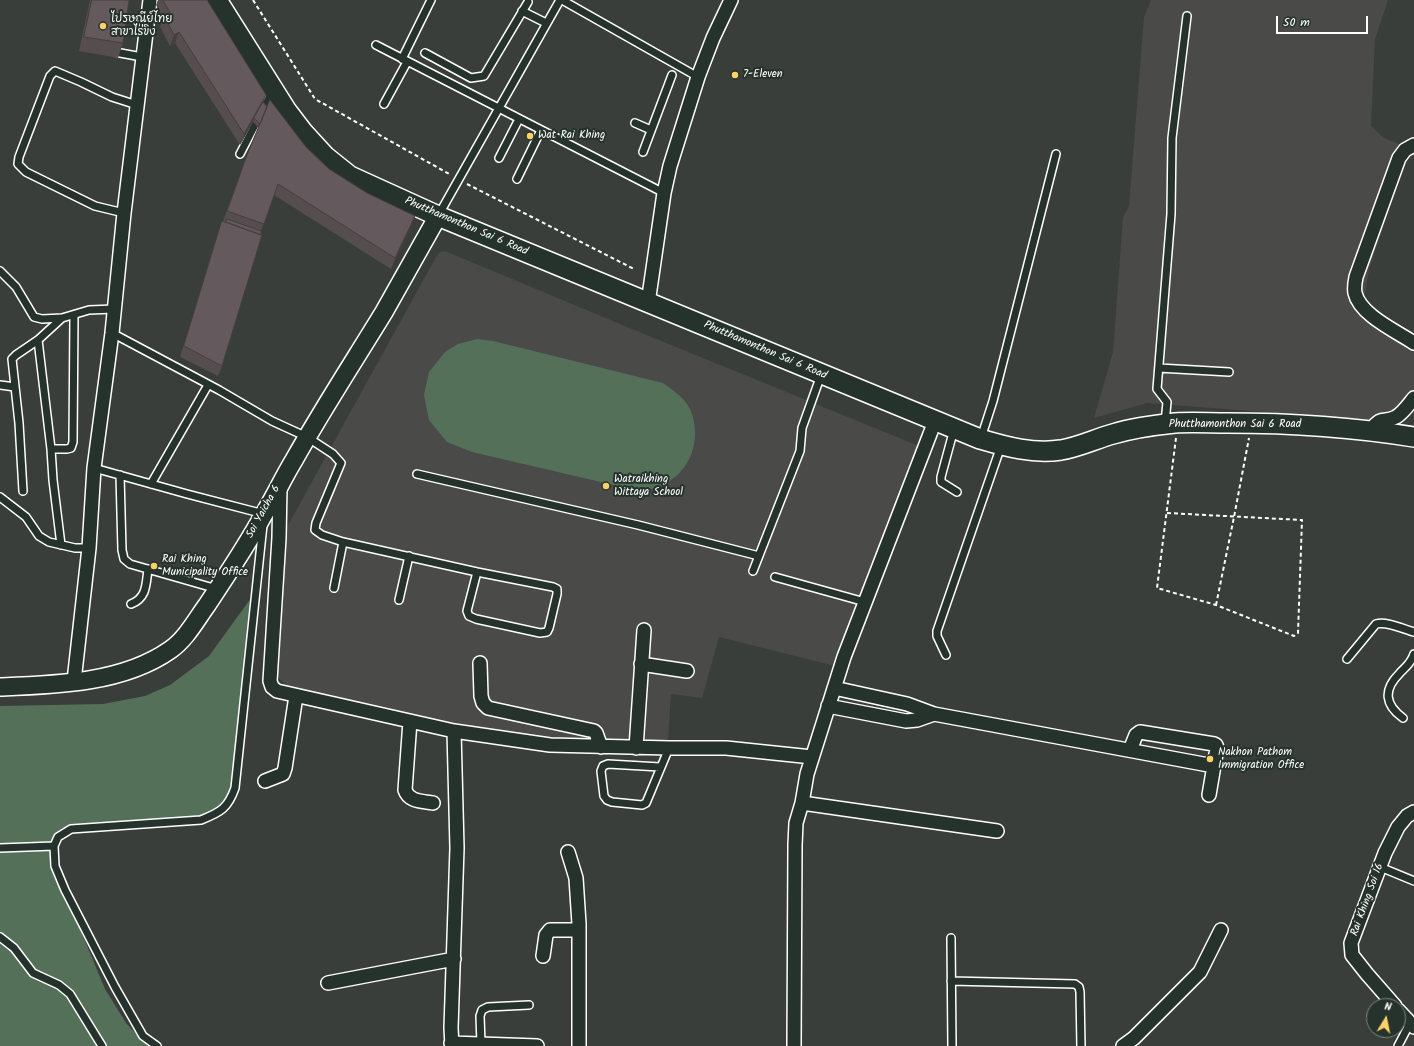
<!DOCTYPE html>
<html>
<head>
<meta charset="utf-8">
<style>
	body { margin:0 }
	#map { position:relative; width:1414px; height:1046px; overflow:hidden; background:#393e3b; font-family:Kalam,sans-serif }
	canvas { display:block }
	.north { position:absolute; left:1366px; top:998px; width:40px; height:40px; box-sizing:border-box; background:#26332d; border:1px solid #7d8581; border-radius:50%; rotate:10deg; font-size:11px; font-weight:700; line-height:16px; text-align:center; color:#fff }
	.north::after { content:''; display:block; margin:auto; width:14px; height:18px; background:#ffd166; clip-path:polygon(50% 0,100% 100%,50% 72%,0 100%) }
	.scale { position:absolute; left:1276px; top:16px; width:92px; height:18px; box-sizing:border-box; border:2px solid #fff; border-top:0; padding-left:5px; font-size:12px; line-height:14px; white-space:nowrap; color:#fff; -webkit-text-stroke:3px #26332d; paint-order:stroke }
</style>
</head>
<body>
<div id="map">
<canvas width="1414" height="1046"></canvas>
<div class="north">N</div>
<div class="scale">50 m</div>
</div>
<script>
const c = document.querySelector('canvas').getContext('2d');
c.lineJoin = 'round';
function fillPath(path, color) { c.fillStyle = color; c.fill(path, 'evenodd'); }
function strokePath(path, color, width, dash) { c.strokeStyle = color; c.lineWidth = width; c.lineCap = dash ? 'butt' : 'round'; c.setLineDash(dash || []); c.stroke(path); }
function drawText(font, color, halo, rows, align = 'center') {
  c.font = font + ' Kalam,"Playpen Sans Thai",sans-serif'; c.lineWidth = 4; c.setLineDash([]); c.textBaseline = 'middle'; c.strokeStyle = halo; c.fillStyle = color; for (const [text, x, y, turn = 0] of rows) {
    c.save(); c.translate(x, y); c.rotate((+turn || 0) * Math.PI / 180); c.textAlign = isNaN(turn) ? turn : align; if (halo) c.strokeText(text, 0, 0); c.fillText(text, 0, 0); c.restore();
  }
}
fillPath(new Path2D(`
	M1151,0h237l-13,39 -4,87 13,12 25,10 -40,122 -6,34 51,34v68l-17,18 -81,-8 -169,-13 -53,15 19,-66 10,-135 6,-11 15,-189z
	M445,251l187,78 287,117 -84,220 -116,-29 -17,61 -31,-4 -3,47 -138,-2 -237,-47 -16,-16 10,-149 149,-270 4,-5z`), '#4a4a49');
fillPath(new Path2D(`
	M477,339l16,2 170,42c11,8 25,17 29,31 10,31 -5,64 -37,74 -7,2 -17,1 -24,1l-159,-37 -25,-10 -18,-22 -5,-25 5,-23 16,-20 13,-8z
	M254,594l-24,207 -30,18 -129,9 -14,10 -3,28 51,123 21,34 22,23h-148v-340l103,-2 42,-8 25,-11 39,-29z`), '#547058');
const service = new Path2D(`
	M562,0l136,77
	M522,11l24,12
	M376,45l288,148
	M113,50l2,2 27,5
	M425,53l46,25 13,-2 44,-74
	M402,59l29,-59
	M384,104l23,-42
	M635,123l16,7
	M643,152l29,-77
	M240,154l32,-62
	M499,158l20,-39
	M517,179l24,-49
	M124,213l-29,-7 -69,-34 -8,-8 1,-7 31,-81 5,-5 26,11 31,15 25,8
	M438,216l122,-216
	M0,271l16,16 18,30 8,2 20,-1
	M112,333l107,57 53,31 35,16 26,17 8,9 -25,60 -1,7 7,5 21,7 134,30 76,15 4,2v5l-8,34 -2,4 -7,1 -64,-14 -7,-3 -2,-5 10,-39
	M38,340l13,109
	M1159,368l70,4
	M0,385l15,2
	M1165,423l2,-21 -10,-13 14,-175 1,-76 15,-122
	M954,429l-13,48v5l16,10
	M981,438l12,-37 63,-247
	M94,468l93,26 77,20
	M417,474l221,51 121,31
	M120,475l2,75 2,9 6,5 87,25
	M151,484l57,-99
	M23,491l-4,-68 -7,-64 4,-4 22,-15 24,-22 27,-8 25,-1
	M0,497l26,20 13,19 10,6 26,6h14
	M61,545l-8,-65 -2,-31h16l4,-1 2,-6 1,-127
	M753,571l47,-120 2,-23 19,-53
	M775,577l90,25
	M334,588l9,-46
	M399,600l10,-44
	M131,604c16,-6 15,-20 17,-35
	M946,655l-9,-19v-5l64,-185
	M1347,659l29,-35c11,-3 27,5 38,8
	M1403,718c-18,-13 -20,-28 -4,-44 6,-7 12,-10 15,-20
	M660,767l-52,-3 -5,2 -2,5 3,25 3,4 5,2 30,3 4,-2 23,-55
	M0,848l54,-2
	M1380,867l34,14
	M0,937l14,11 19,25 26,12 11,9 32,52
	M951,938l1,108
	M951,981l124,3 4,3 1,5 1,54
	M481,1044l-1,-28 2,-6 6,-3 41,-2
	M157,1046l-14,-10 -28,-49 -50,-97 -10,-24 -1,-20 4,-9 13,-8 130,-9c20,-8 27,-12 34,-32l28,-263
	M1398,1046l12,-23`);
const minor = new Path2D(`
	M1414,145l-9,5 -6,8 -43,119c-1,5 -2,11 -1,16 5,22 41,38 59,50
	M648,303l16,-110 6,-27 28,-89 15,-39 18,-38
	M1371,430c12,-16 12,-6 25,-13 7,-4 13,-13 18,-19
	M280,487l-1,51 -9,143 2,6 5,4 177,40 96,14 119,3h57l86,9
	M480,663l1,33 2,7 5,5 106,23 2,2 5,14
	M641,664l46,7
	M74,681l15,-133 5,-80 18,-135 12,-120 26,-213
	M834,688l73,16 27,10 280,52
	M828,706l78,15 11,-1 17,-6
	M410,721l-5,69c4,12 17,11 28,13
	M636,748l8,-118
	M1130,750l6,-15 4,-3 74,12 2,1 1,3 -8,47
	M265,781l18,-7 2,-6 11,-72
	M802,803l195,28
	M568,852l8,26 3,46v122
	M543,956l3,-21 4,-5h29
	M328,983l126,-24
	M1395,1006l-28,-32 -15,-19 -1,-12 34,-90 13,-26 9,-11 7,-4
	M1398,1010l16,17
	M451,1043l86,3
	M452,1046l-1,-18 6,-180 -3,-117
	M794,1046l1,-201 1,-22 6,-20 5,-29 37,-117 91,-236
	M1123,1046l11,-8 66,-66 21,-42`);
const tertiary = new Path2D(`
	M0,687c56,-2 123,-4 170,-37 16,-11 26,-30 37,-45 20,-30 40,-60 57,-91 11,-18 19,-36 30,-54 28,-50 60,-99 90,-148 18,-32 36,-64 54,-96`);
const secondary = new Path2D(`
	M217,0l70,111 16,21 22,24 25,20 88,40 542,223c27,8 53,15 81,11 18,-3 34,-11 52,-16 20,-6 42,-9 62,-11 17,-1 35,0 52,0 62,0 125,4 187,14`);
strokePath(service, '#fff', 10);
strokePath(minor, '#fff', 16);
strokePath(tertiary, '#fff', 20);
strokePath(secondary, '#fff', 22);
strokePath(new Path2D(`
	M253,0l62,99 136,76
	M467,184l167,85
	M1167,513l135,7 -4,113 -4,3 -78,-31 -59,-17 19,-150
	M1216,605l18,-88 15,-79`), '#fff', 2, [4, 3]);
strokePath(service, '#26332d', 7);
strokePath(minor, '#26332d', 13);
strokePath(tertiary, '#26332d', 17);
strokePath(secondary, '#26332d', 19);
fillPath(new Path2D(`
	M90,0h39l-6,43 -5,15 -39,-7z
	M158,0h49l56,102 43,45 23,22 38,24 48,23 -4,10 -20,43 -117,-74 -13,36 -39,135 -4,10 -38,-19 38,-125 4,-11h1l24,-66 12,-27 -6,-6 -13,23 -65,-102 -5,3 -10,-19 3,-9 -7,-13z`), '#564d4f');
fillPath(new Path2D(`
	M179,32l-4,11 -5,3 4,-11z
	M266,95l-4,11 -8,12 -1,4 -13,23 4,-11z
	M415,216l-4,10 -20,43 4,-11z`), '#463e40');
const building = new Path2D(`
	M92,0h37l-6,43 -39,-6z
	M163,0h44l59,95 -22,39 -65,-102 -5,3 -10,-19 6,-3z
	M270,100l36,47 23,22 38,24 48,23 -20,42 -117,-74 -14,40 -37,-13 20,-56z
	M263,102l4,5 -7,17 -6,-6z
	M227,219l34,12v4l-35,-13z
	M222,221l40,14 -40,131 -38,-20z`);
fillPath(building, '#64595c');
strokePath(building, '#463e40', 1);
for (const [x, y, r, color] of [
	[103,26,4,"#ffd166"],
	[735,75,4,"#ffd166"],
	[530,136,4,"#ffd166"],
	[606,486,4,"#ffd166"],
	[154,566,4,"#ffd166"],
	[1210,759,4,"#ffd166"]
]) { const dot = new Path2D(); dot.arc(x, y, r, 0, 2 * Math.PI); c.fillStyle = color; c.fill(dot); strokePath(dot, '#26332d', 1.5); }
drawText('11px', '#fff', '#26332d', [
	["ไปรษณีย์ไทย",111,20],
	["สาขาไร่ขิง",111,33],
	["7-Eleven",743,75],
	["Wat Rai Khing",538,136],
	["Watraikhing",614,480],
	["Wittaya School",614,493],
	["Rai Khing",162,560],
	["Municipality Office",162,573],
	["Nakhon Pathom",1218,753],
	["Immigration Office",1218,766]
], 'left');
drawText('11px', '#fff', '#26332d', [
	["Phutthamonthon Sai 6 Road",466,227,23],
	["Phutthamonthon Sai 6 Road",765,351,23],
	["Phutthamonthon Sai 6 Road",1235,425],
	["Soi Yaicha 6",264,512,-61],
	["Rai Khing Soi 16",1368,900,-70]
]);
</script>
</body>
</html>
